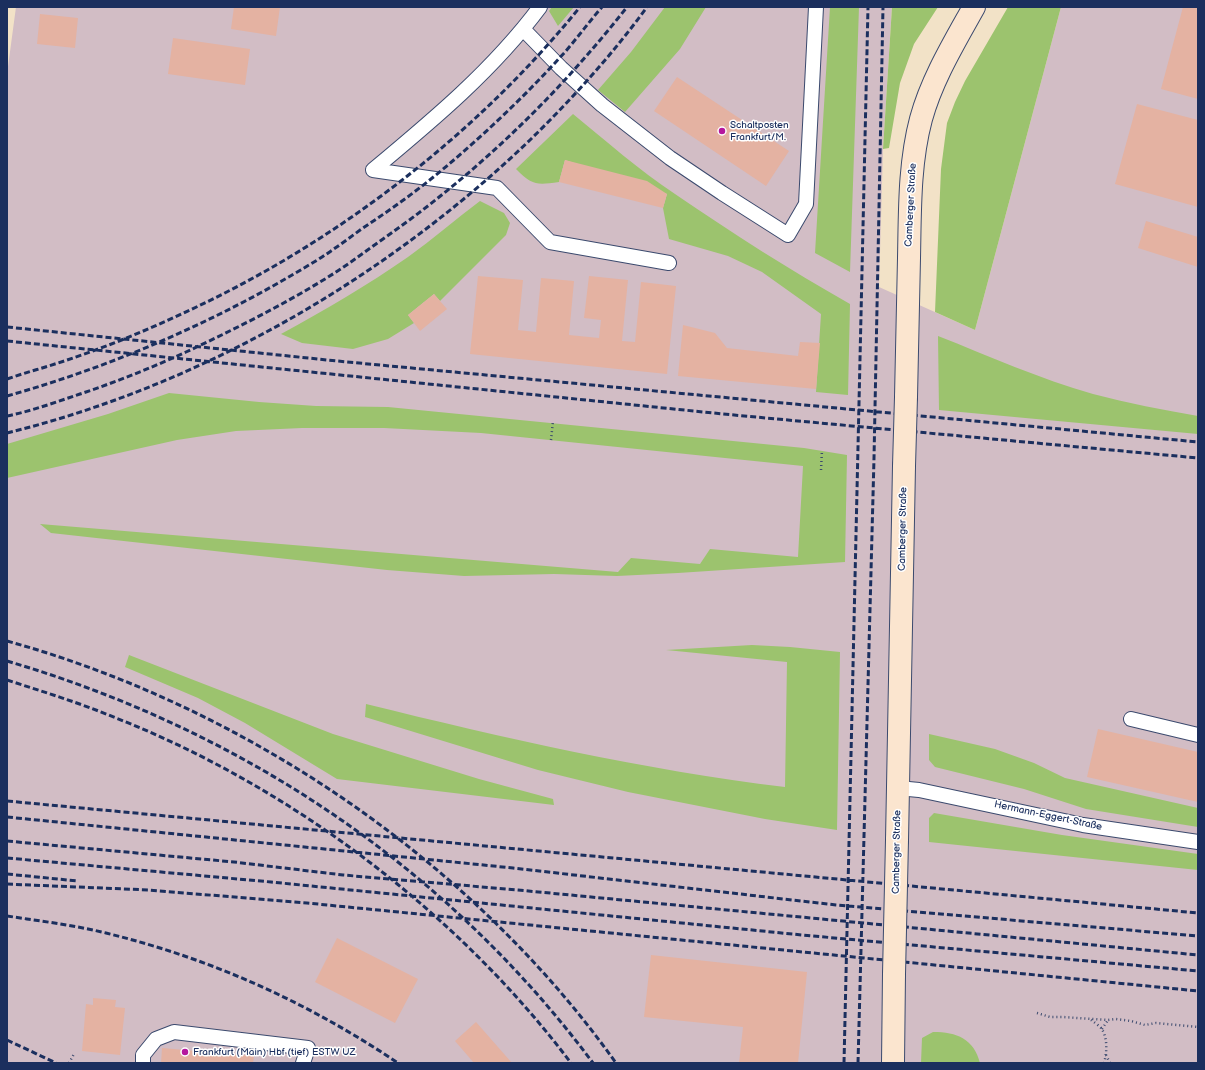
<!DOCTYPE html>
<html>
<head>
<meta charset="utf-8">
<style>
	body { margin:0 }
	#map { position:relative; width:1205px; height:1070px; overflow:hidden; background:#f2e2c7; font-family:"Balsamiq Sans",sans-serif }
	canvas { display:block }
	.frame { position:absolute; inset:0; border:8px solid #1b2f5e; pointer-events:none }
</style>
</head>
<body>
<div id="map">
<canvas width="1205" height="1070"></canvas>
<div class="frame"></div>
</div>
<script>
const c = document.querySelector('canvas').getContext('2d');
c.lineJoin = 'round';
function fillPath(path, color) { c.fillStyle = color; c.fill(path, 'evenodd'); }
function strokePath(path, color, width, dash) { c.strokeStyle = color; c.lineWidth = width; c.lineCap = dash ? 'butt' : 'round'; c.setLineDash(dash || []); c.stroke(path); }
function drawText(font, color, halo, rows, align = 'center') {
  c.font = font + ' "Balsamiq Sans",sans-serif'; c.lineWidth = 3; c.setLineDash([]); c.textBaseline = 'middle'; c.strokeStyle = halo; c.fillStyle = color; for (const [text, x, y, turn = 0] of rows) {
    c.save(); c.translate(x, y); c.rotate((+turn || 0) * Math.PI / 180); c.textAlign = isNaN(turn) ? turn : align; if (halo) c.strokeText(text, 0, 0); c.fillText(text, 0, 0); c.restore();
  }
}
fillPath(new Path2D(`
	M16,7h876l-9,142 -4,138 96,43 86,-323h137v1056h-1191v-989z`), '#d2bdc5');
fillPath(new Path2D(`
	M552,7h22l-16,19 -9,-15z
	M665,7h41l-26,42 -55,63 -27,-22 33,-38z
	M830,7h29l-9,265 -35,-19z
	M892,7h46l-24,37 -14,39 -11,65 -6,1z
	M1008,7h53l-86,323 -40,-18 6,-143 6,-46 8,-21 10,-21z
	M573,114c33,27 66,56 102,80 57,39 115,76 175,110l-2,91 -32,-3 5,-78 -59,-42 -34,-16 -59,-17 -6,-31 4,-14 -102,-34 -6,22c-22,3 -26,4 -43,-13z
	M480,201l24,12 6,10 -4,12 -66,66 -6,-7 -26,21 6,8 -26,16 -35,10 -51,-6 -21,-9c44,-24 87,-49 127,-77 25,-18 48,-38 72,-56z
	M938,336c51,20 102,43 155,58 35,9 70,16 105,22v18l-259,-24z
	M169,393l90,9 57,4 72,1 416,41 43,7 -2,107 -167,11 -61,3 -63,-2 -90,2 -77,-6 -336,-37 -11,-9 578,48 13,-14 69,6 10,-15 88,8 5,-91 -322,-33 -97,-5h-82l-66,3 -59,9 -170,38v-34l101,-30z
	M752,645l38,2 50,5 -3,178 -72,-11 -137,-27 -90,-22 -173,-53 1,-13c138,34 278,66 419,83l2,-125 -121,-12z
	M129,655l204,79 146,45 74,20 1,6 -217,-26 -92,-56 -47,-25 -73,-31z
	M929,734l66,15 39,14 31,15 133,30v19l-112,-18 -62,-20 -89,-22 -6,-7z
	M934,813l128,22 136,19v16l-269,-28v-24z
	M933,1032c24,0 41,7 47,31h-59l1,-25z`), '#9cc36e');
fillPath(new Path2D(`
	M234,7h46l-4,29 -45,-7z
	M1183,7h15v92l-37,-10z
	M40,14l38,4 -3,30 -38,-4z
	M173,38l77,11 -5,36 -77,-11z
	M677,77l112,74 -23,35 -112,-75z
	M1137,104l61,16v87l-83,-23z
	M565,160l82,21 20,13 -4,14 -104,-26z
	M1146,221l52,16v30l-60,-19z
	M478,276l45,4 -5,50 18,2 5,-54 33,3 -5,54 30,3 2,-18 -17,-2 5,-42 39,4 -6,61 13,1 6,-60 35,4 -9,88 -197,-20z
	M434,294l13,15 -27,22 -12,-16z
	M683,325l32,8 12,15 71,8 2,-14 20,1 -4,46 -138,-13z
	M1098,729l100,23v50l-111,-25z
	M337,938l81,41 -23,44 -80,-41z
	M651,955l156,17 -9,91h-59l4,-36 -99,-10z
	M93,998l23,2 -1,7 10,1 -5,47 -38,-4 4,-47 7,1z
	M476,1022l36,41h-38l-19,-22z
	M162,1048l92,8 -1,7h-92z`), '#e4b2a2');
const lane = new Path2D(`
	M523,29l38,39 41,37 68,53 52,35 66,42 18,-31 10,-197
	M373,170l124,18 53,54 119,21
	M373,170c60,-50 120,-100 167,-163
	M1131,719l67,16
	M898,788l21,2 164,35 115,17
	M143,1063v-8l13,-16 18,-7 134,16 -5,15`);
const secondary = new Path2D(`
	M906,397c1,-46 2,-93 3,-139 1,-46 0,-94 12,-139 11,-40 33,-76 53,-112
	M897,840l7,-374
	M893,1063l1,-89`);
strokePath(lane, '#3b4a6e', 16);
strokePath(secondary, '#3b4a6e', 24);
strokePath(new Path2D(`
	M551,440l2,-19
	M821,470l1,-20
	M1037,1013l13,4h13l45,3 8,-1 15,2 14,4 11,-2 42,4
	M1091,1020c3,2 7,5 10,8 7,9 6,25 3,35
	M1102,1029l6,-9
	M1106,1055l4,8
	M69,1063l5,-9`), '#3b4a6e', 2.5, [1, 3]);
strokePath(lane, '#fff', 14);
strokePath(secondary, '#fbe5cf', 22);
strokePath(new Path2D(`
	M7,327l330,34 861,81
	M7,341l716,73 475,44
	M7,379c20,-7 40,-12 60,-19 42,-14 83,-31 123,-50 148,-69 287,-176 390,-303
	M7,396c106,-30 208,-74 302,-131 19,-11 36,-24 54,-37 27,-18 54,-37 79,-58 43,-36 85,-76 123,-118 13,-15 24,-30 37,-45
	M7,416c25,-5 49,-14 73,-22 36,-12 71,-26 106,-42 45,-21 91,-44 134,-70 22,-13 42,-28 63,-43 93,-65 174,-143 244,-232
	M7,433c195,-48 379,-155 523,-293 42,-41 82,-85 117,-133
	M7,641c238,66 465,220 609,422
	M7,661c234,69 439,205 586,402
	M7,680c37,12 73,23 109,38 175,69 341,194 455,345
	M7,801l1191,112
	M7,817l506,51 323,37 362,31
	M7,841l227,21 109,13 175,15 680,65
	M7,858l264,24 531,53 396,36
	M7,874l71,7
	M7,884l141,6 159,13 891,88
	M7,916c33,5 66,9 99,17 106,26 201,69 292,130
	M7,1040l49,23
	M844,1063l24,-1056
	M858,1063l16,-605 9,-451`), '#1b2f5e', 3, [6, 3]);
const secondaryBridge = new Path2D(`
	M904,466l2,-69
	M894,974l3,-134`);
strokePath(secondaryBridge, '#3b4a6e', 24, []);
strokePath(secondaryBridge, '#fbe5cf', 22);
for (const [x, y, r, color] of [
	[722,131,4,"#b5179e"],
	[185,1052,4,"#b5179e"]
]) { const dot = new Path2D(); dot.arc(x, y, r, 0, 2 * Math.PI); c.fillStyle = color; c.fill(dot); strokePath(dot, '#fff', 1.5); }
drawText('10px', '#1b2f5e', '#fff', [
	["Schaltposten",730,125],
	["Frankfurt/M.",730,137],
	["Frankfurt (Main) Hbf (tief) ESTW UZ",193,1052]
], 'left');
drawText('10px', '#1b2f5e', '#fff', [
	["Camberger Straße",911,205,-87],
	["Camberger Straße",903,529,-89],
	["Hermann-Eggert-Straße",1048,816,12],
	["Camberger Straße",897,852,-89]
]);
</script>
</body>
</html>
